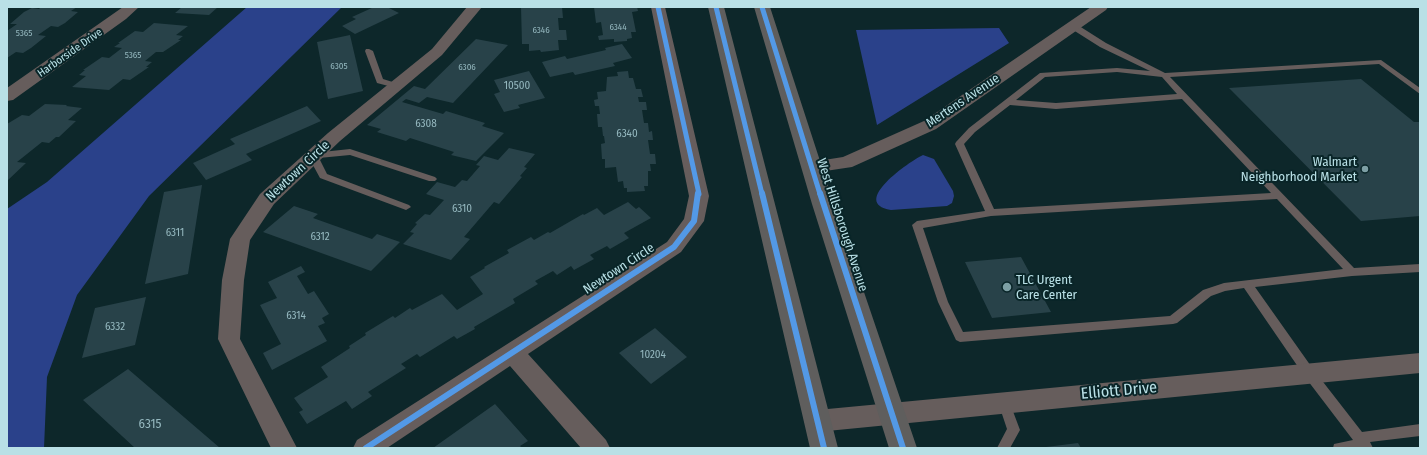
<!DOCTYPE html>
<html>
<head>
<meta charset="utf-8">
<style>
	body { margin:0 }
	#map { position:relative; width:1427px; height:455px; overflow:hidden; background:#0d272a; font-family:"Fira Sans Condensed",sans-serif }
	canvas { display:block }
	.frame { position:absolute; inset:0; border:8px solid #b9e0e6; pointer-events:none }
</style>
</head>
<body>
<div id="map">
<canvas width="1427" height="455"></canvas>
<div class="frame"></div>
</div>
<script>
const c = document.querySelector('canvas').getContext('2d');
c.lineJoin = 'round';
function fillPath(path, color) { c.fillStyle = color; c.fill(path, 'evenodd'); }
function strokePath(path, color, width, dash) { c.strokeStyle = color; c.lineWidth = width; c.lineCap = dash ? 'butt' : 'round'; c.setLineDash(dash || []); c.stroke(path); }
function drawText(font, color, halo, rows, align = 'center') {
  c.font = font + ' "Fira Sans Condensed",sans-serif'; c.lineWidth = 4; c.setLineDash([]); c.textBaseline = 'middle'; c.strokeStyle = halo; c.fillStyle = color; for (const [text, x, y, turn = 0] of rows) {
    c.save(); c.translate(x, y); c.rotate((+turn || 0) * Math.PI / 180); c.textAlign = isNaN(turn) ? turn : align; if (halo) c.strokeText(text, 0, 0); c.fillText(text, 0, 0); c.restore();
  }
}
fillPath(new Path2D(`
	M247,7h95l-193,189 -72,99 -30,82 -3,71h-37v-239l40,-27z
	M999,28l10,15 -132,82 -21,-95z
	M923,155l11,4 19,32 1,5 -2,7 -5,3 -56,4c-42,-7 19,-49 32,-55z`), '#2a418a');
fillPath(new Path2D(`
	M41,7h36l-6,4 7,1 -13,11 -7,4 -7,-1 -13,9 8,1 -15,12 -8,5 -7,-1 -9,6v-27l10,-7h-7l14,-12 8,-4 7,1z
	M182,7h36l-9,8 -34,-2z
	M374,7h13l12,6 -44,21 -13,-8 14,-7 -4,-2z
	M521,7h41l1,11h-5l1,12h7l1,10h-9l1,10 -18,2 -1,-2 -11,1v-7h-7z
	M594,7h43l1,4 -6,1 4,20h-5l1,6 -5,1v2l-13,1v-3l-15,1 -1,-4 5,-1 -2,-13 -5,1z
	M154,23l34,3 -12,9 7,1 -5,4h3l-18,12h-7l-11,9 7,1 -6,5h3l-19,13 -7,-1 -14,11 -37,-3 14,-11 -7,-1 6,-5h-2l19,-13 7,1 13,-10 -8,-1 6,-4h-2l17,-12 8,1z
	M350,35l13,56 -35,8 -11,-57z
	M476,39l32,6 -55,58 -26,-6 -8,6 -13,-4 -4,3 41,12 3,-3 39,12 -3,3 22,7 -28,28 -25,-6 3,-3 -44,-14 -4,3 -29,-9 4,-3 -14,-4 47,-39 11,3z
	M622,44l10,14 -19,5 2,3 -40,9 -2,-3 -23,5 -8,-15 23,-6 2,3 39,-9 -1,-2z
	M529,71l16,27 -27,7 2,3 -16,4 -10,-18 6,-2 -6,-12z
	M628,71l1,7h4l3,11h5l2,8h-5l1,5h7l1,8h-5l2,13h4l1,9 3,-1 1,9h-5l2,14h5l1,10h-6l1,7h-3v15h-4l1,5 -18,1v-4h-3l-1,-7 -5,1 -2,-15 -11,1v-9h-3l-1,-15 4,-1 -1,-7h-1l-1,-9h-4l-1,-13h3l-1,-8h-4l-1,-6 4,-1 -1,-7 9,-1 1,-14 11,-1 -1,-4z
	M1361,79l53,43h6v94l-59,5 -132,-133z
	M45,104l22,1 -1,1 16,2 -14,12 8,1 -17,16h-3l-7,6 -7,-1 -25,20 9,1 -19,18v-57l15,-9 7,1z
	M307,106l14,15 -75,33 6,6 -46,20 -13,-17 42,-19 -5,-5z
	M509,148l26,6 -11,13 3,1 -7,8 2,1 -23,27 -5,-2 -30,35 6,2 -19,21 -48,-16 11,-11 -4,-1 7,-8 -2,-1 10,-9 5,1 14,-15 -18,-6 11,-12 18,5 7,-7 5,1 13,-15 -4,-1 8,-9 14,4z
	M202,185l-14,89 -43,10 19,-92z
	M628,202l8,7 3,-2 12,11 -27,15 5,5 -19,11 -3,-3 -17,9 4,4 -20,11 -3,-4 -14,9 -4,-4 -18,10 3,3 -25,15 2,4 -41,24 1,2 -18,10 -3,-3 -34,21 -3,-3 -16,10 5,4 -38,24 4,4 -20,13 -6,-8 -39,23 -8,-12 4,-2 -9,-12 34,-21 -7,-10 29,-19 -1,-2 17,-11 -1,-2 28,-17 2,2 15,-10 2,2 30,-16 15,16 26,-16 -13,-17 15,-9 -1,-1 25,-14 -2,-3 24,-13 3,3 14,-8 2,1 33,-19 1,1 13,-7 7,7z
	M294,206l24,8 -5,4 59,21 5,-5 23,8 -29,29 -108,-39z
	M1021,257l30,55 -59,6 -27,-56z
	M301,266l4,6 -8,4 11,18 6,-3 15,23 -7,4 3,5 -7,3 9,15 -55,29 -9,-17 18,-9 -21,-39 17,-7 -9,-16z
	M146,297l-11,48 -53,13 13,-50z
	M655,328l32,29 -36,27 -32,-31z
	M128,369l92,79h-85l-52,-48z
	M495,404l33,37 -8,5 2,2h-89z
	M1078,443l3,5h-35v-1z`), '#284249');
fillPath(new Path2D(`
	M1070,24h6l30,19 59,30 216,-13 39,28v6l-41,-30 -209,13 184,191 66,-4v8l-68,4 -97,11 58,82 49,63 58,-8v12l-50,6 3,6h-40l1,-4 19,-4 -48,-63 -61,-89 -19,3 -14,5 -34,27 -4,1 -213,18 -4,-2 -18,-38 -26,-77 5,-4 68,-10 -30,-67 1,-2 13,-14 71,-55 77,-5 33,3 -50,-24 -30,-19zM1117,72l45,5 15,17 -121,9 -40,-3 29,-23zM1182,99l89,94 -277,16 -30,-65 11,-12 35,-27 46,4zM1277,199l66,70 -119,14 -21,7 -33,26 -207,16 -15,-30 -25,-74 68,-12z
	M366,49h3l4,2 10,28 16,5 1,2 -1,2h-3l-19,-5 -12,-32z
	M350,149l85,28 2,2 -2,2h-6l-79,-26 -31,3 8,16 82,31 2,2 -5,3 -86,-32 -12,-22 5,-3z
	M1004,397l4,1 12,32 -10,18h-13l10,-19 -9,-27 2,-4z`), '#665d5c');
fillPath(new Path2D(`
	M123,7h16l-13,12 -113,81 -6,1v-13z
	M467,7h15l-40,48 -102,86 -66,63 -24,36 -6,40 -4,59 57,109h-26l-53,-109 4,-59 8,-41 30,-45 68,-61 104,-84z
	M651,7h14l44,189 -5,25 -23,31 -153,102 78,86 4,8h-29l-71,-82 -123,82h-34l4,-8 310,-198 17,-23 5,-23z
	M1091,7h17l-2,3 -170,119 -84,38 -40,6 -7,-2 -2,-4 2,-4 38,-6 81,-36z
	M1420,353v20l-603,59 -9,-3 -3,-8 3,-8 9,-3z`), '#665d5c');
fillPath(new Path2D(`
	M708,7h16l114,441h-28z
	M754,7h16l64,197 83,244h-28l-77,-244z`), '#5f5e5d');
strokePath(new Path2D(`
	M658,7l41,187
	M716,7l46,187
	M762,7l58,187`), '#5399e6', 5);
strokePath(new Path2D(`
	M762,193l62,255
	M820,193l83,255
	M366,448l308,-201 20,-26 4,-28`), '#5399e6', 6);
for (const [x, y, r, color] of [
	[1365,169,4,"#7d9fa4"],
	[1007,287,5,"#7d9fa4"]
]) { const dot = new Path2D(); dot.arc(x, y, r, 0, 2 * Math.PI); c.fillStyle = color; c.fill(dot); strokePath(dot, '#092528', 1.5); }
drawText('9px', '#95b8bf', null, [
	["6344",618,27],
	["6346",541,30],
	["5365",24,33],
	["5365",133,55],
	["6305",339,66],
	["6306",467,67]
]);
drawText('11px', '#b9e0e6', '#092528', [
	["Harborside Drive",70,53,-35]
]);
drawText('11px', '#95b8bf', null, [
	["10500",517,86],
	["6308",426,124],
	["6340",627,134],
	["6310",462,209],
	["6311",175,233],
	["6312",320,237],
	["6314",296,316],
	["6332",115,327],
	["10204",653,355]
]);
drawText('13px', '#b9e0e6', '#092528', [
	["Mertens Avenue",963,101,-34],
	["Newtown Circle",298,171,-43],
	["West Hillsborough Avenue",842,225,72],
	["Newtown Circle",619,269,-33]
]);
drawText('13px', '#b9e0e6', '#092528', [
	["Walmart",1357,162],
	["Neighborhood Market",1357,177],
	["TLC Urgent",1016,280,"left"],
	["Care Center",1016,295,"left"]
], 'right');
drawText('13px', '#95b8bf', null, [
	["6315",150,424]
]);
drawText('16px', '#b9e0e6', '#092528', [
	["Elliott Drive",1119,391,-5]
]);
</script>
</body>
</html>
